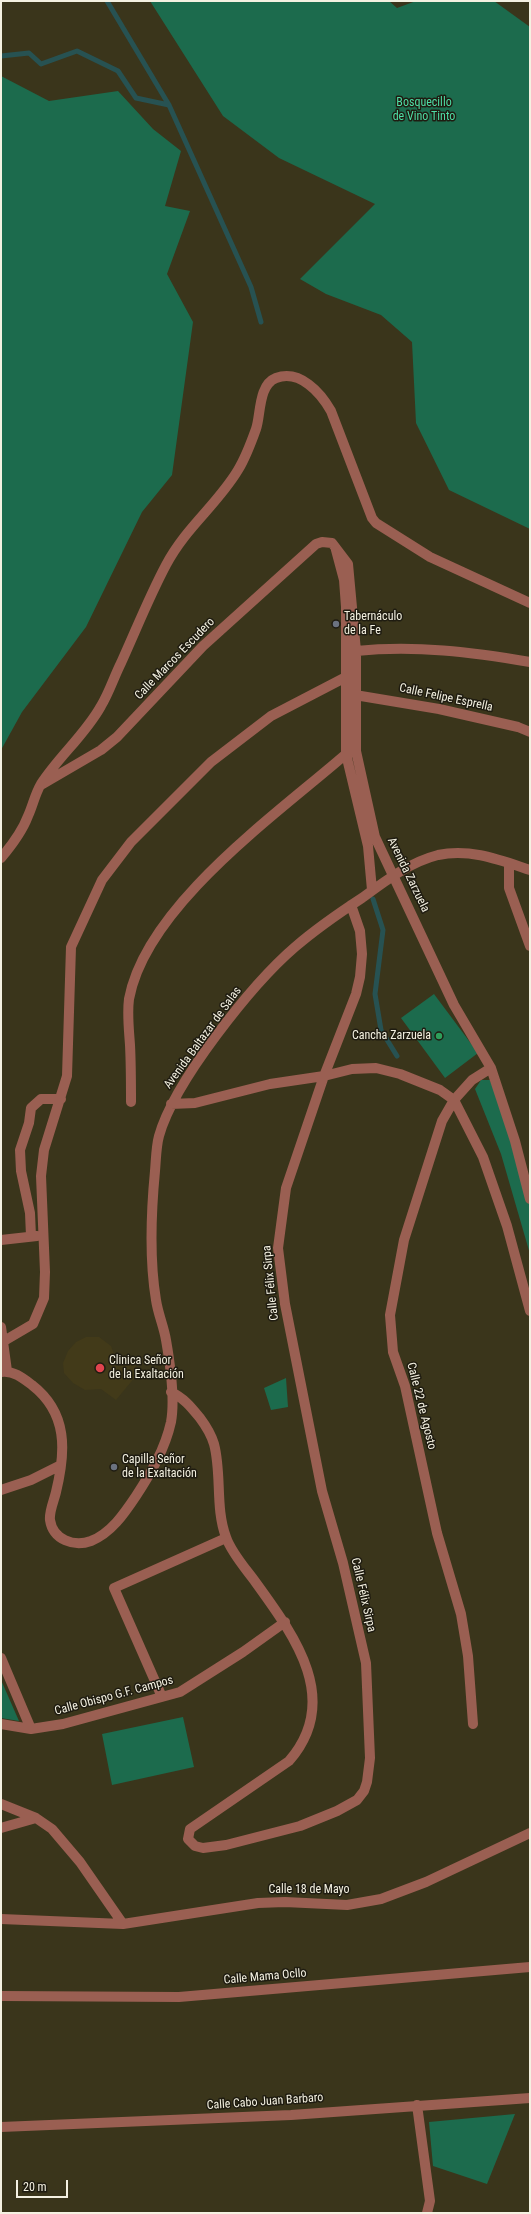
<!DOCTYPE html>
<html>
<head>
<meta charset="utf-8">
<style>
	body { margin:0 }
	#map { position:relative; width:531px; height:2214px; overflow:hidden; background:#3a351b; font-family:"Roboto Condensed",sans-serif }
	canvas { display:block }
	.frame { position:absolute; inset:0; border:2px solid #f4f1e1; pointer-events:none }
	.scale { position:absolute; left:16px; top:2180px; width:52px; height:18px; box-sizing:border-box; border:2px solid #f4f1e1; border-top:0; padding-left:5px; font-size:12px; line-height:14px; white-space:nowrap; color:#f4f1e1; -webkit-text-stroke:3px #1f1c11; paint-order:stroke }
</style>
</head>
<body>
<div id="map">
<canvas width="531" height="2214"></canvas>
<div class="frame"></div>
<div class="scale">20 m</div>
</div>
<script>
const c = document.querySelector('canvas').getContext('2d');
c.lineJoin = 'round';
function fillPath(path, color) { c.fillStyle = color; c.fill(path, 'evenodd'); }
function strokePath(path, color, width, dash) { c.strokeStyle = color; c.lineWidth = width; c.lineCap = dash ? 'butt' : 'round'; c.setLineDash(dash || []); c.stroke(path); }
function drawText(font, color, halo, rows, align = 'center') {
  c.font = font + ' "Roboto Condensed",sans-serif'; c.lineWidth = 3; c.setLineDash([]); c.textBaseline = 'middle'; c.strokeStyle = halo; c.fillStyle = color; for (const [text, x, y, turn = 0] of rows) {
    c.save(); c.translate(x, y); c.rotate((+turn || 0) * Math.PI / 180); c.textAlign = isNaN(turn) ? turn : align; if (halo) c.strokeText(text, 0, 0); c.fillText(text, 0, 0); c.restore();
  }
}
fillPath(new Path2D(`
	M86,1337h13l12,9 7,19 12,-5 10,11 -24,29 -15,-11 -16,1 -12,-7 -9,-10 -1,-10 5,-12 8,-9z`), '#423a19');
fillPath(new Path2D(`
	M150,1h239l8,7 19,-7h78l36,26v502l-81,-39 -33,-67 -4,-81 -31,-27 -55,-21 -26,-15 75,-75 -96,-46 -56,-42z
	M1,76l48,25 69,-10 35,38 28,22 -16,55 25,5 -23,63 26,48 -21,153 -30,37 -56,115 -64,85 -21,38z
	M434,994l44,59 -33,25 -44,-60z
	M481,1080h9l40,101v73l-29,-100 -26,-65z
	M286,1378l2,29 -17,3 -7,-22z
	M1,1680l18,41 -18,-3z
	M183,1717l11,50 -82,18 -10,-51z
	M515,2114l-28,70 -54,-18 -4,-44z`), '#1c6b4d');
strokePath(new Path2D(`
	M107,1l62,104 82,182 10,35
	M1,56l28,-3 12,11 36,-13 41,20 18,27 33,7
	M373,899l10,31 -8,64 6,36 16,26`), '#275252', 5);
strokePath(new Path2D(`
	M336,550l8,30 2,27v147l22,92 4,44
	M356,651c59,-6 116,1 174,11
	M355,695l84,14 79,18 12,5
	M41,785l60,-35 16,-13 86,-91 113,-102 6,-2 10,1 16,21 8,87v100l19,86 79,168 37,63 24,73 15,58
	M1,858c11,-13 21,-26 27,-42 5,-11 7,-22 13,-32 18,-28 44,-49 60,-78 8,-13 13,-29 20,-43 15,-33 28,-66 45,-98 20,-38 51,-60 72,-95 8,-13 13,-27 18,-41 5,-14 2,-44 20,-51 24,-9 45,15 55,33l41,107 4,5 54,34 100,46
	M509,863v25l21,58
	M131,1102c0,-19 0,-38 -1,-57 -1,-15 -3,-31 -1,-46 17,-93 148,-185 217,-245l10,-3
	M171,1104l24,-1 75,-19 54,-8 28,-7 24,-1 24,6 40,16 14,10 29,57 24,69 23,85
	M31,1236l-1,-23 -9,-42 -1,-21 9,-27 2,-15 10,-9h20
	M1,1240l36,-4
	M1,1327l6,44
	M4,1341l29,-17 11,-26 1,-26 -4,-96 3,-26 23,-74 4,-129 31,-67 29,-38 80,-80 60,-46 75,-39 10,-1
	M1,1372c12,-2 22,6 31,13 36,28 34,66 24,107 -2,9 -7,19 -6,28 3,20 24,27 41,21 20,-8 33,-27 45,-45 15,-23 29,-47 35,-74 4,-22 -1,-59 -5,-82 -2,-13 -8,-26 -10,-40 -7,-42 -5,-87 -1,-129 1,-11 1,-24 4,-35 15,-54 93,-152 136,-189 21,-18 44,-34 67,-49 23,-17 48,-36 76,-43 32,-7 62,5 92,15
	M171,1392c13,6 20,15 29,26 6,8 11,16 14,26 8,30 1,64 12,93 5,15 19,31 28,43 39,54 89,119 35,181l-99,68 -2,10 7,7 8,2 23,-3 74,-19 37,-15 20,-11 7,-9 3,-9 3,-24 -4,-95 -23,-100 -21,-72 -37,-187 -7,-56 8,-60 38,-112 32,-82 4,-17 2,-23 -2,-23 -9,-26
	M1,1490l30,-10 30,-15
	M1,1658l30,71
	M162,1697l-48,-109 112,-50
	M1,1724l30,5 32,-5 117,-32 63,-40 42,-30
	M473,1724l-5,-68 -7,-42 -24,-81 -32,-147 -12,-34 -3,-37 14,-75 38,-119 12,-21 18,-20 19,-12
	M1,1804l35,14 16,11 28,33 43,62
	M1,1828l35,-10
	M1,1919l122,5 135,-21 27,-1 62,3 34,-6 45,-17 104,-49
	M1,1996l178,1 351,-30
	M417,2105l13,96 -3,12
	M1,2127l290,-12 239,-17`), '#9a5f52', 10);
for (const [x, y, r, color] of [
	[336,624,4,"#6b7280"],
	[439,1036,4,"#2e9e5b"],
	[100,1368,5,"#e0444e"],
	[114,1467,4,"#6b7280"]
]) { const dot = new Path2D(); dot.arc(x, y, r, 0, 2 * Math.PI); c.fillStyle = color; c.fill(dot); strokePath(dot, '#1f1c11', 1.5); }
drawText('12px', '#4edea6', '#1f1c11', [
	["Bosquecillo",424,103],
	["de Vino Tinto",424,117]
]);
drawText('12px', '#f4f1e1', '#1f1c11', [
	["Tabernáculo",344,617],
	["de la Fe",344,631],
	["Cancha Zarzuela",431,1036,"right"],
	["Clinica Señor",109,1361],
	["de la Exaltación",109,1375],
	["Capilla Señor",122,1460],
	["de la Exaltación",122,1474]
], 'left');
drawText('12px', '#f4f1e1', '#1f1c11', [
	["Calle Marcos Escudero",175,659,-46],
	["Calle Felipe Esprella",446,698,12],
	["Avenida Zarzuela",408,875,64],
	["Avenida Baltazar de Salas",203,1038,-54],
	["Calle Félix Sirpa",271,1283,-96],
	["Calle 22 de Agosto",421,1406,76],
	["Calle Félix Sirpa",363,1595,77],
	["Calle Obispo G.F. Campos",114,1696,-15],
	["Calle 18 de Mayo",309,1890],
	["Calle Mama Ocllo",265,1977,-5],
	["Calle Cabo Juan Barbaro",265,2102,-4]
]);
</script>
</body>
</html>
